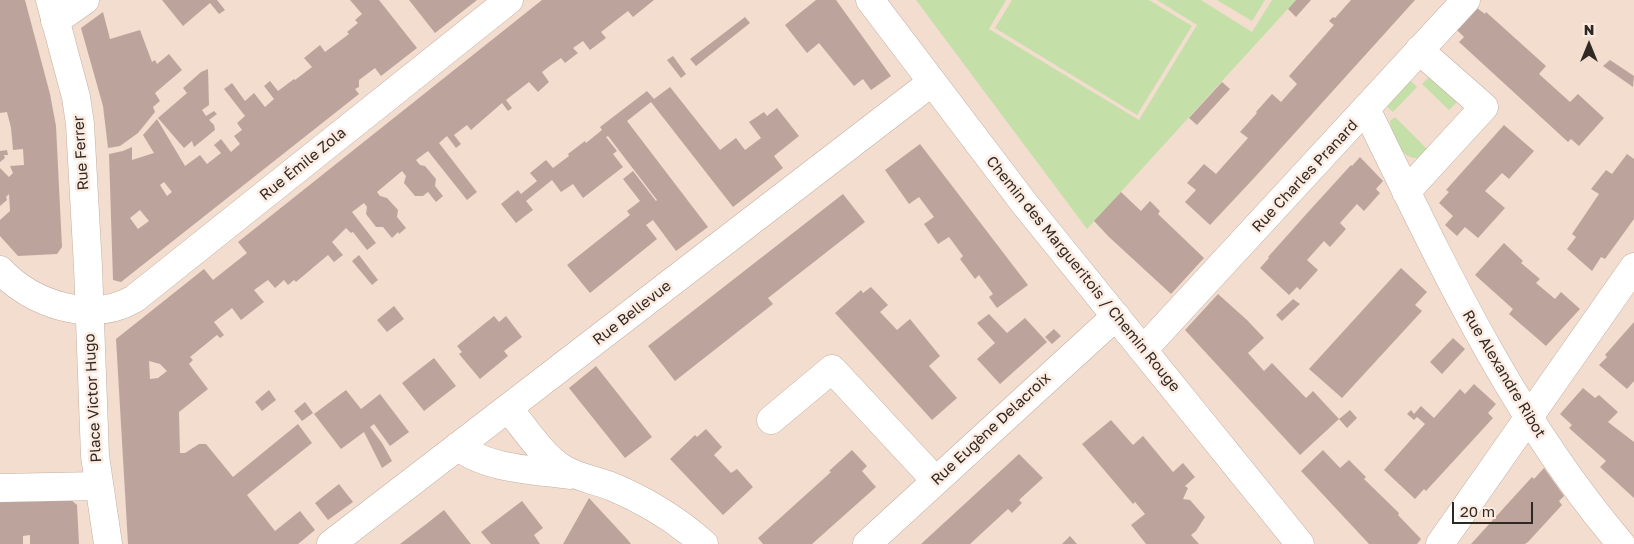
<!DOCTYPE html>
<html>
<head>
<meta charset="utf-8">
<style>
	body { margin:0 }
	#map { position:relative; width:1634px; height:544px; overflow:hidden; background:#f2ddcf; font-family:"Golos Text",sans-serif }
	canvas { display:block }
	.north { position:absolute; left:1564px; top:20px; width:50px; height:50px; -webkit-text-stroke:4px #fcebe0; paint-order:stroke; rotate:0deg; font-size:14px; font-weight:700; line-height:20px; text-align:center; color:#302823 }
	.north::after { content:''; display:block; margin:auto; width:18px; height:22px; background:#302823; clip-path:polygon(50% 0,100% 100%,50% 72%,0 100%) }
	.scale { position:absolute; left:1452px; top:502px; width:81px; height:22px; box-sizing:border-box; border:2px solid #302823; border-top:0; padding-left:6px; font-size:15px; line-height:18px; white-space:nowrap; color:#302823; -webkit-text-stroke:4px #fcebe0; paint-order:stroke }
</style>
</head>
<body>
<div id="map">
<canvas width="1634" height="544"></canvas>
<div class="north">N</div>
<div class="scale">20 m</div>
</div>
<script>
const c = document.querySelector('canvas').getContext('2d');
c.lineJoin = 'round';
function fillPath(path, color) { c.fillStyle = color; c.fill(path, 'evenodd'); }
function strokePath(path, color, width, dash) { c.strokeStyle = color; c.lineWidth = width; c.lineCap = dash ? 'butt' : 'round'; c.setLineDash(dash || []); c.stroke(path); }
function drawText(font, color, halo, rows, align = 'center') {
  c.font = font + ' "Golos Text",sans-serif'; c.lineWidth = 5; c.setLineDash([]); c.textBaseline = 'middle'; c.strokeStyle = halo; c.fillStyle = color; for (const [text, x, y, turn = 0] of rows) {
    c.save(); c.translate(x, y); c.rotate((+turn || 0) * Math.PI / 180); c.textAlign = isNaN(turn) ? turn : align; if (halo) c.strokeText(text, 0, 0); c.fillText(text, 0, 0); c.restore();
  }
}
fillPath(new Path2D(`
	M916,0h90l-17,29 150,91 58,-95 -40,-25h44l51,32 20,-32h24l-209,229z
	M1012,0h137l43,26 -55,89 -142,-87z
	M1217,0h48l-13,21z
	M1431,75l27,26 -9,9 -27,-26z
	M1407,77l10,10 -24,25 -10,-9z
	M1395,117l35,35c-22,19 -39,-11 -40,-31z`), '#c5dfa8');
fillPath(new Path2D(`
	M0,0h25l25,94 6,32 6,121 -5,7 -39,2 -18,-20v-16l10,-9 -1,-17 -3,3 1,3 -7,6v-38l9,9 4,-4 -3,-7 14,-1 -1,-16 -10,1 -2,-22 -4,-16 -7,1z
	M162,0h55l8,10 -6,4 -9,-11 -27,23z
	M350,0h29l38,48 -36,28 -6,-8 -16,12v7l-4,2 4,5 -238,188 -8,-2 -4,-126 14,-3 9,-4v13l22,-7 -11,-18 14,-16 28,47 15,-11 7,9 14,-11 -7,-8 7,-6 10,13 9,-8 -6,-8 8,-6 -5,-7 8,-7 -21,-27 8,-6 13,18 9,-8 11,14 9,-8 -10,-13 6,-5 8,10 16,-12 1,1 17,-13 -8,-9 16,-13 5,7 24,-18 -2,-2 11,-9 -3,-3 7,-6zM164,182l8,10 -5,4 -7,-11zM140,210l9,11 -11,8 -8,-11z
	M409,0h68l-42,33z
	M542,0h112l-21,17 -5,-6 -27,21 5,6 -16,12 -7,-9 -10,7 5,5 -13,10 -4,-5 -10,7 -9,7 7,10 -11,10 -9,-10 -23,18 6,8 -4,3 -6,-8 -31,27 -4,-5 -13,10 7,9 -5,4 -9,-12 -8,7 38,49 -10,8 -39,-49 -12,9 4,5 5,1 11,13 -1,7 8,10 -7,6 -8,-10 -5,4h-8l-11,-13 2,-7 -4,-5 -25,21 3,4 7,2 11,12 -1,7 9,11 -7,6 -1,-2 -6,6 -9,-11h-7l-10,-13 1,-7 -3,-4 -12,9 24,31 -9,7 -14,-18 -2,1 -5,-5 -14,14 11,13 -9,7 -6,-7 -32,27 -2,-2 -6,5 -4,-5 -9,8 -7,-8 -14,10 10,12 -23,18 -9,-12 -18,14 10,13 -4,3 -3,-3 -27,22 3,3 -4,4 19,25 -29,23 1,41h5l14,-9h7l27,33 65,-53 14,19 -65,52 28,36 25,-20 15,19 -17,14h-170l-12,-205 88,-70 9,11 34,-27 -9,-11zM149,361l11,3 7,7 -9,7 -8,1z
	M816,0h20l55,76 -20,14 -8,-11 -9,7 -35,-43 -12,10 -22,-28z
	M1296,0h15l-15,17 -8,-8z
	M1351,0h64l-160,177 -45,48 -25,-23 11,-12 -9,-7 17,-19 12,10 32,-36 -8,-6 17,-19 -1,-1 16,-18 9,8 16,-18 -8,-8 45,-51 -5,-4 4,-4 2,1z
	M1477,8l8,6 1,-2 60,54 -7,8 31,28 8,-8 26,24 -25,28 -8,-7 -3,3 -109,-100 5,-5 -7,-7z
	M103,12l7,27 30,-9 12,32 3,-2 2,4 12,-10 13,16 -27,23 5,8 -7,6 2,5 -17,21 -18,13 -12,2 -5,-42 -22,-78z
	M745,17l5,6 -54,43 -6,-7z
	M673,56l13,18 -5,4 -14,-18z
	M1610,60l24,16 -1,11 -30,-21z
	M208,69l1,36 -7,5 4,6 8,-5 3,3 -8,6 5,5 1,5 -21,17 -2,-6 -8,7 -26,-30 29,-25 -4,-5 18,-16z
	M1222,82l8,7 -33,36 -8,-7z
	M670,87l50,63 16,-12 9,12 16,-12 -12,-16 15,-10 3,4 10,-8 22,28 -25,20 9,12 -50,39 -82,-105 -24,19 81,106 -32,24 -23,-31 -7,5 11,14 -67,54 -23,-28 63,-50 -3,-4 13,-10 -17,-22 10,-8 23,30 1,-1 -49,-64 -2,1 11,14 -4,3 10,13 -40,31 -10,-14 -12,8 -9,-12 -26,21 7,9 -17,13 -15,-19 17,-14 3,4 16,-13 -7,-8 16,-13 7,8 16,-12 -1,-2 17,-13 1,2 16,-13 -2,-3 47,-36 7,8z
	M1504,125l30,26 -25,28 -7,-6 -17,18 20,17 -27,30 -13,-11 -8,9 -12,-11 8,-9 -14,-13 10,-11 -3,-2z
	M920,144l108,141 -31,23 -8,-11 4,-3 -14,-19 -4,4 -15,-20 3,-3 -14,-19 -11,7 -14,-20 10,-7 -15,-20 -10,7 -24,-34z
	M7,150l1,5h-4l1,3 -5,4v-11z
	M1627,154l7,5v60l-29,40 -4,-2 -9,14 -25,-22 9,-12 -4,-3 27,-40 -8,-5 15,-19 6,4z
	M1360,157l23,24 -7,8 4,4 -16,18 -7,-7 -17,19 6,6 -16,18 -6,-6 -17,19 11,10 -18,20 -3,-3 -8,8 -29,-27 9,-10 -1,-1 42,-47 41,-45 1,1z
	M1121,192l20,19 9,-10 10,10 -2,3 46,44 -33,36 -62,-57 -15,-16z
	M843,194l22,28 -97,76 5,6 -98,77 -27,-35z
	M1504,243l19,18 -2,2 19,16 -4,4 19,16 6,-7 19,17 -34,37 -37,-32 4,-5 -38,-34z
	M359,255l19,25 -6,5 -20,-24z
	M1401,268l26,24 -12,13 7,6 -80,87 -33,-29z
	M871,287l17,18 -8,7 17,18 13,-11 30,37 -11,10 28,32 -25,22 -97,-107 26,-23 2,3z
	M1218,294l29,26 17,18 -16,15 16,18 8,-8 34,35 7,-7 26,28 -39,36 -115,-125z
	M1293,299l7,5 -18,17 -6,-6z
	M394,306l10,13 -17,13 -10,-12z
	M989,314l18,19 18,-15 22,24 -47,42 -23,-25 18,-16 -18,-20z
	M494,316l5,6 7,-6 16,21 -18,14 4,5 -28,23 -21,-25 3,-2 -5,-6z
	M1634,322v59l-7,8 -28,-24 8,-8 -2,-2z
	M1054,329l7,7 -9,8 -7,-7z
	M1453,338l12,11 -23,25 -12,-12z
	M434,358l22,28 -32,25 -22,-28z
	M596,366l56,71 -27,21 -56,-70z
	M1474,384l22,20 -8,9 5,5 -67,73 -2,-2 -9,10 -31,-29 41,-46 -8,-7 -3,3 -7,-6 4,-4 3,4 7,-8 13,12 26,-29 5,5z
	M1583,388l12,10 4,-3 19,17 -10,10 26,20v56l-34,-31 6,-6 -37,-33 3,-3 -12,-11z
	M269,390l7,10 -14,11 -7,-9z
	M346,390l15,19 19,-15 29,38 -19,14 -16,-22 -4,3 12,16 10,18 -10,7 -18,-36 -23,17 -27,-35z
	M305,402l8,11 -11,8 -8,-10z
	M1350,410l7,8 -10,10 -8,-9z
	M1111,420l22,25 10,-9 30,36 10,-9 12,14 -10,9 3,2 -5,11 7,1 15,17 -9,14 -5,4 8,9h-53l-15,-19 14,-11 -10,-12 -2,2 -51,-60z
	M706,429l16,18 -8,8 17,18 6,-4 16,18 -30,28 -53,-56 25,-24 2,2z
	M852,450l15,16 -5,5 14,16 -64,57h-49l-5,-6 73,-66 -2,-1z
	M1323,450l17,18 9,-8 17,17 -2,2 35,34 -1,2 23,24 -4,5h-48l-68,-73z
	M1019,454l24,24 -24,22 3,3 -10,10 -4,-4 -38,35h-49z
	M1544,468l20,28 -5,5 3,4 -34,37 -3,2h-54l61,-67 2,2z
	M339,484l14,18 -25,18 -13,-17z
	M69,498l8,7 2,39h-49v-9l-7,1v8h-23v-43z
	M589,498l38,41 4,5h-68z
	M522,501l21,27 -9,7 6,9h-49l-10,-12z
	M444,510l27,34h-71l25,-19z
	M1070,536l7,8h-15z`), '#bca49c');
const street = new Path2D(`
	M55,21l30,-21
	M1366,109c74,151 145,306 255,435
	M1406,192l78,-85 -65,-57
	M0,270c32,34 91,54 134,29l375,-299
	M1143,350l323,-350
	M508,408c15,18 35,49 54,60 16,10 34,12 51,19 33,14 64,33 91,57
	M771,420l61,-51 104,112
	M458,446c27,23 78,24 112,29
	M0,488l99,-2
	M331,544l601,-462
	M867,544l249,-228
	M1440,544l194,-277`);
const secondary = new Path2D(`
	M50,0l26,97 4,27 8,143 7,189 13,88
	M870,0l154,203 276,341`);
strokePath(street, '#c3afa1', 29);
strokePath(secondary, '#c3afa1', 29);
strokePath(street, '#fff', 28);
strokePath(secondary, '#fff', 28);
drawText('15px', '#302823', '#fcebe0', [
	["Rue Ferrer",81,153,-94],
	["Rue Émile Zola",303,164,-39],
	["Rue Charles Pranard",1305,176,-47],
	["Chemin des Margueritois / Chemin Rouge",1083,274,51],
	["Rue Bellevue",632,313,-38],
	["Rue Alexandre Ribot",1504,374,59],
	["Place Victor Hugo",93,398,-93],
	["Rue Eugène Delacroix",991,429,-43]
]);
</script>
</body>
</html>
